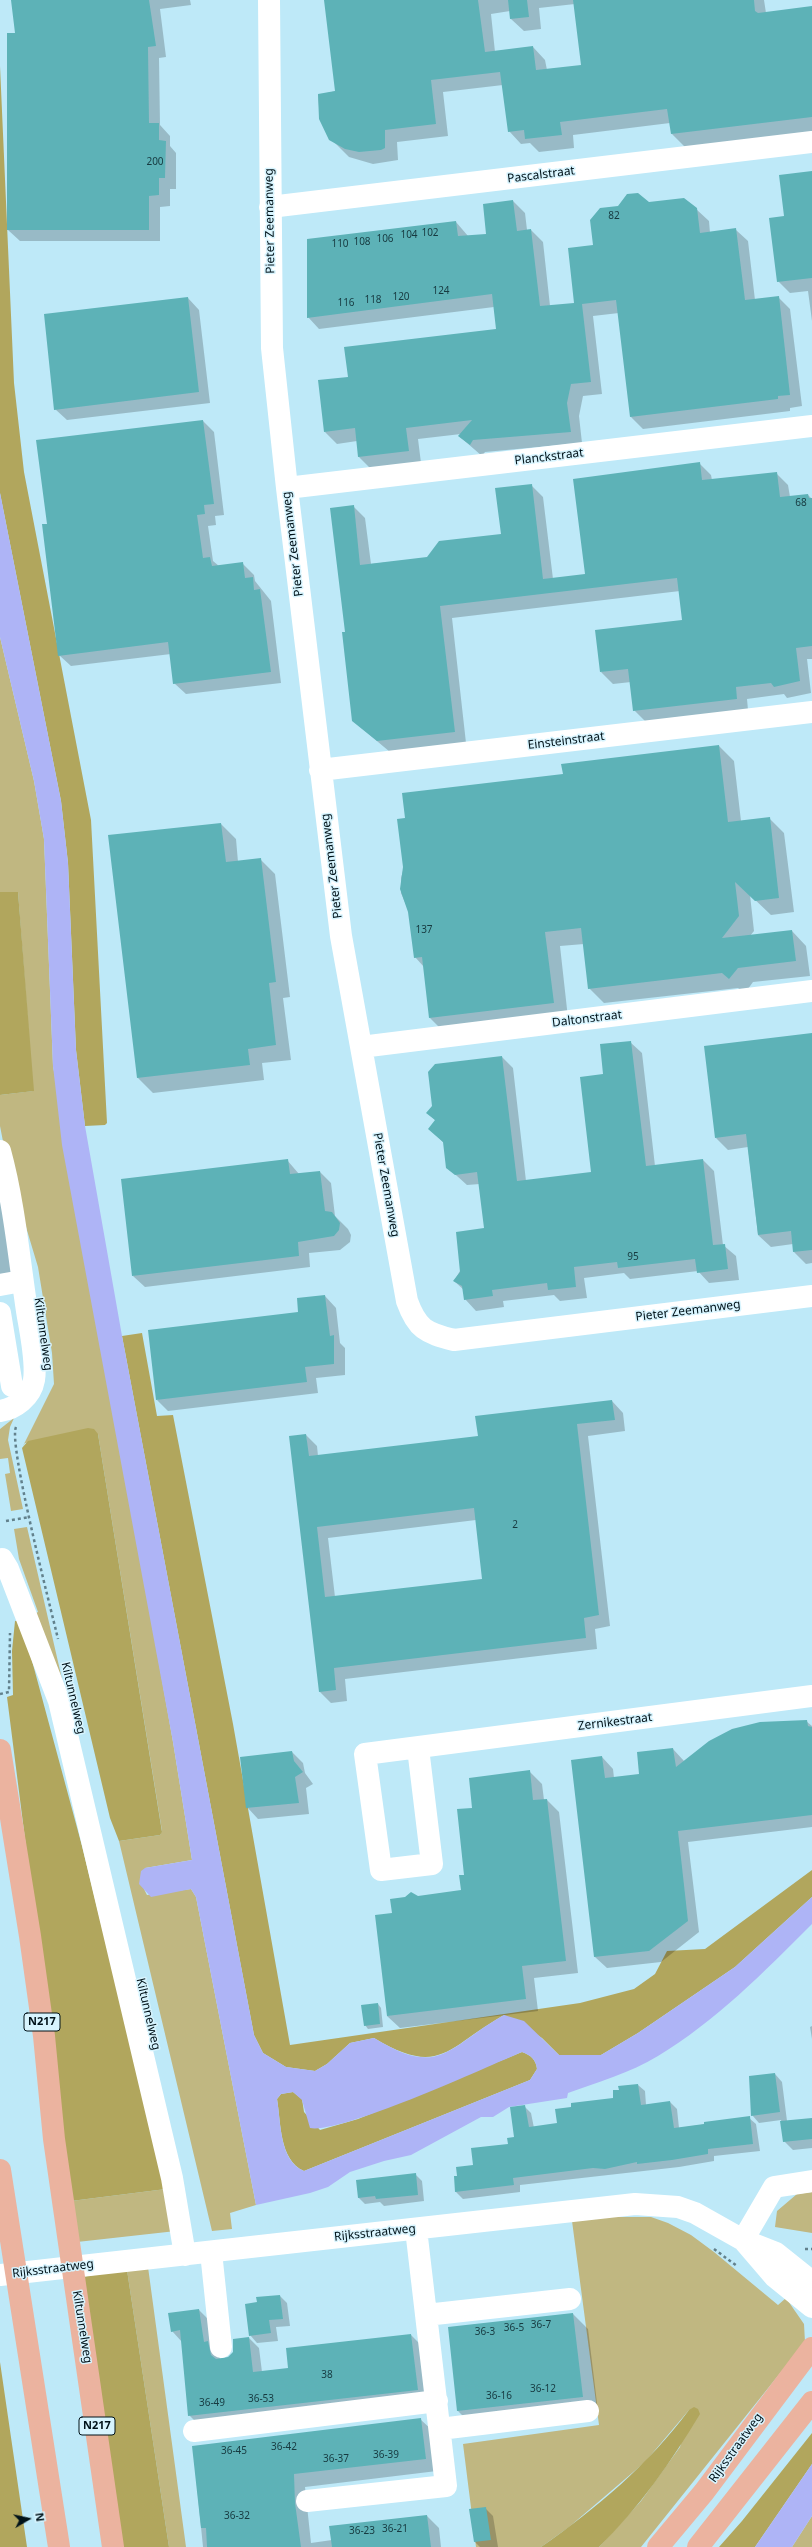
<!DOCTYPE html>
<html>
<head>
<meta charset="utf-8">
<style>
	body { margin:0 }
	#map { position:relative; width:812px; height:2547px; overflow:hidden; background:#bee9f8; font-family:"Noto Sans",sans-serif }
	canvas { display:block }
	.north { position:absolute; left:8px; top:2499px; width:40px; height:40px; -webkit-text-stroke:3px #d7f4fe; paint-order:stroke; rotate:81deg; font-size:11px; font-weight:700; line-height:16px; text-align:center; color:#001219 }
	.north::after { content:''; display:block; margin:auto; width:14px; height:18px; background:#001219; clip-path:polygon(50% 0,100% 100%,50% 72%,0 100%) }
</style>
</head>
<body>
<div id="map">
<canvas width="812" height="2547"></canvas>
<div class="north">N</div>
</div>
<script>
const c = document.querySelector('canvas').getContext('2d');
c.lineJoin = 'round';
function fillPath(path, color) { c.fillStyle = color; c.fill(path, 'evenodd'); }
function strokePath(path, color, width, dash) { c.strokeStyle = color; c.lineWidth = width; c.lineCap = dash ? 'butt' : 'round'; c.setLineDash(dash || []); c.stroke(path); }
function drawText(font, color, halo, rows, align = 'center') {
  c.font = font + ' "Noto Sans",sans-serif'; c.lineWidth = 3; c.setLineDash([]); c.textBaseline = 'middle'; c.strokeStyle = halo; c.fillStyle = color; for (const [text, x, y, turn = 0] of rows) {
    c.save(); c.translate(x, y); c.rotate((+turn || 0) * Math.PI / 180); c.textAlign = isNaN(turn) ? turn : align; if (halo) c.strokeText(text, 0, 0); c.fillText(text, 0, 0); c.restore();
  }
}
fillPath(new Path2D(`
	M0,637l34,144 10,58 9,227 120,676 19,118 -47,8 -1,21 3,6 44,-6 5,8 60,308 -26,8 2,16 -20,2 -93,-390 41,-6 2,-4 -64,-397 -73,9 -2,3 31,-62 -2,-31 -14,-86 -30,-100 -8,-41v-31l33,-4 -15,-199h-18z
	M14,1418l-4,9 -2,13 15,69 -12,2 -6,-37 5,-1 -2,-15 -8,1v-30z
	M27,1527l61,265 -56,-177 6,-3 -19,-53 -5,-30z
	M166,2189l10,42 -99,11 -6,-41z
	M812,2192v41l-37,-6 2,-16 20,-17z
	M603,2217h48l17,6 23,12 23,17 64,53 8,-7 18,26 1,18 -164,205h-42l42,-46 39,-54 9,-37 -44,52 -76,65 -28,20h-65l-13,-103 136,-19 -27,-204z
	M148,2267l38,280h-17l-42,-277z
	M812,2516v31h-20z`), '#c0b781');
fillPath(new Path2D(`
	M0,66l14,317 10,89 67,348 16,303 -2,2 -20,1 -9,-76 -8,-187 -7,-62 -61,-308z
	M0,892h18l16,199 -34,4z
	M142,1333l15,83 16,-1 60,309 57,321 290,-42 54,-14 21,-15 12,-23 38,-2 107,-79v27l-77,70 -97,66 -37,22h-42l-17,-17 -38,-23c-57,32 -63,63 -130,23l-24,5 -23,21 -12,7 -29,-4 -23,-14 -9,-18 -132,-699z
	M88,1428l6,1 4,5 64,398 -2,3 -41,6 -9,-23 -88,-370 6,-7z
	M21,1620l61,226 84,343 -95,12 -64,-504 6,-2 -1,-44 3,-30z
	M522,2052c9,3 14,8 15,17l-7,11 -226,91c-25,-11 -23,-49 -27,-72l4,-5 12,-2 9,7 2,13 16,18 38,-11z
	M127,2270l42,277h-49l-39,-270z
	M0,2362l27,185h-27z
	M694,2407l4,2 2,5c-29,48 -61,94 -101,133h-58c56,-39 108,-83 148,-137z
	M812,2433v31l-57,83h-36l23,-26z`), '#b1a65d');
fillPath(new Path2D(`
	M0,493l61,308 7,62 8,187 9,76 37,210 132,699 9,18 23,14 29,4 12,-7 23,-21 24,-5c67,41 73,9 130,-23l20,6 35,34h42l37,-22 97,-66 77,-70v27c-48,48 -96,97 -154,132 -28,17 -60,26 -90,37l-1,5 -58,9 -16,10h-12l-70,38 -27,6 -34,11 -22,15 -18,6 -54,12 -60,-308 -5,-8 -40,8 -12,-13 2,-13 4,-3 47,-8 -19,-118 -111,-597 -9,-79 -9,-227 -10,-58 -34,-144zM522,2052c9,3 14,8 15,17l-7,11 -226,91c-25,-10 -23,-49 -27,-72l4,-5 12,-2 9,8 8,28c31,6 174,-60 212,-76z
	M812,2464v52l-20,31h-37z`), '#aeb4f6');
fillPath(new Path2D(`
	M12,0h178l1,5 -31,4 6,48 -7,1 1,67 10,11v10l6,7v36h-6v17l-10,1v34h-140l-12,-11 8,-196z
	M325,0h439l2,13 46,-6v126l-127,14 -13,-13 -2,-11 -97,12 1,13 -35,4 -9,-9 -9,1 -12,-13 -6,-46 -60,7 5,44 -51,6 1,18 -25,4 -24,-7 -21,-21 -8,-17 -2,-24 18,-4zM575,4l7,62 -35,4 -2,-10 -12,-13 -38,5 -4,-38 19,-3 1,8 13,12 17,-2 -2,-21z
	M812,172v149l-4,-30 -18,2 -12,-12 7,-64z
	M513,201l12,12 2,17h4l12,12 7,64 25,-2 19,-58 55,-43 47,6 13,12 1,12 26,-3 12,11 7,59 23,-3 12,12 12,97 -12,2v3l-147,18 -12,-12 -12,-104 -26,3 9,78 -19,2 -4,20 3,27 -97,9 -3,4 -23,-20 2,-2 -43,5 3,24 -50,6 -12,-12 -2,-16 -20,3 -12,-12 24,-54 148,-48 -3,-23 -175,22 -11,-12 148,-95 12,14 20,-1z
	M188,298l11,12 11,93 -143,17 -12,-11z
	M203,421l11,11 10,83 -9,1 1,9 -8,1 5,35 6,5 24,-2 11,11 1,6 16,20 10,82 -95,11 -12,-11 -3,-29 -100,12 -12,-11 -11,-131z
	M699,463l12,12 1,5 64,-7 12,12 2,12 18,-2 4,4v160h-5l4,34 -24,5 -3,-4 -37,5 1,11 -102,12 -12,-12 -3,-28 -18,2 -12,-12 82,-51 -3,-30 -228,27 14,125 -76,9 -37,-31 -7,-88 7,-127 12,12 6,46 56,-6 75,-23 29,-50 12,12 10,82 33,-4z
	M719,746l15,15 7,60 28,-3 15,15 10,79 -23,3 -21,-20 4,36 -4,5 42,-5 14,15 4,30 -57,6 -8,11 -7,-5 -134,15 -15,-15 -5,-44 -24,2 8,72 -123,15 -15,-15 -6,-51 -9,-10 -6,-45 -8,-19v-15l3,-11 160,-92z
	M221,824l15,15 2,23 22,-3 15,15 15,123 -7,1 8,62 -29,3 2,17 -111,13 -15,-15 -29,-242z
	M812,1034v229l-6,1 -12,-12 -1,-8 -22,3 -13,-12 -10,-88 -20,3 -12,-12z
	M630,1042l12,11 13,113 48,-6 11,11 9,74 13,11 3,24 -30,3 -11,-12 -68,8 -6,-6 -40,5 3,20 -27,3 -6,-6 -51,6 1,6 -28,4 -11,-12 -1,-9 -10,-9 31,-52 -5,-45 -13,1 -20,-18 -3,-24 -15,-14 7,-8 -8,-8 74,-56 11,11 13,113 66,-8 12,-98z
	M287,1160l12,14 21,-2 11,11 4,33 13,13 3,6 -1,7 -10,8 -31,3 1,14 -165,20 -12,-11z
	M0,1197l13,78 -13,3z
	M325,1296l11,12 4,35 5,5v27l-29,3 2,15 -150,18 -11,-11z
	M612,1401l11,12 2,18 -37,5 22,190 -15,3 2,20 -252,30 2,22 -16,2 -11,-11 -14,-257 11,11 1,10 161,-19zM476,1520l7,60 -148,17 -7,-59z
	M806,1721l6,5v101l-124,15 11,90 -38,30 -54,6 -12,-11 -23,-196 30,-4 11,12 1,9 26,-3 33,-26 11,12z
	M292,1752l11,11 2,10 8,11 -7,4 3,26 -51,5 -11,-12z
	M529,1771l13,13 2,16h3l12,12 19,161 -44,5 4,33 -138,17 -13,-12 6,-102 25,-17 44,-6 4,-15z
	M378,2004l3,4 2,19 -15,2 -3,-4z
	M812,2026v13l-2,-12z
	M775,2074l7,8 5,39 25,-2v29l-19,2 -9,-9 -3,-21 -22,3 -7,-8z
	M638,2085l7,6 1,14 24,-3 7,7 2,19 70,-10 7,6 4,27 -46,5v5l-35,6 -159,18v7l-57,7 -7,-7 -1,-15 54,-32 6,-7 9,-32 7,7 3,15 24,-4 14,-16 42,-9 6,-9z
	M415,2174l7,7 2,20 -40,5 -4,-4 -15,2 -7,-7z
	M280,2296l7,7 3,23 -14,1 2,14 -21,2 -7,-8 8,-32z
	M199,2310l11,11 10,38 9,-1 20,-20 10,10 3,24 27,-3 122,-34 11,11 6,54 -228,26 -11,-11 -7,-73 -10,-11z
	M573,2314l15,15 10,82 -125,15 -15,-15 -9,-83z
	M420,2419l13,12 4,40 -132,16 6,56 21,-3 95,-24 12,12 2,19h-238l-10,-100z
	M485,2508l8,8 5,31h-18l-5,-5 -4,-32z`), '#0003');
fillPath(new Path2D(`
	M11,0h138l7,46 -8,1 1,76h10v17l7,1 -1,37h-6v17l-10,1v34h-142v-197h8z
	M324,0h154l7,52 48,-6 3,24 45,-5 -8,-65h181l1,11 3,2 54,-7v111l-141,17 -4,-25 -107,13 2,13 -37,4 -1,-9 -16,2 -8,-60 -69,8 5,44 -51,6v18l-4,2 -22,2 -14,-3 -16,-9 -10,-21 -1,-25 17,-3z
	M508,0h19l2,17 -19,2z
	M812,171v107l-35,4 -8,-64 15,-2 -5,-41z
	M638,193l11,9 35,-4 13,10 3,25 36,-5 9,72 34,-4 11,99 -12,1v3l-148,18 -14,-117 -34,4 9,78 -20,2 -4,19 4,29 -98,8 -3,5 -12,-9 14,-16 -66,8 3,23 -51,6 -3,-29 -31,4 -6,-52 30,-3 -4,-30 152,-18 -4,-35 -185,24v-79l149,-18 2,15 28,-2 -3,-30 30,-4 4,31 14,-2 9,77 34,-3 -6,-55 25,-3 -3,-25 10,-12 18,-2 9,-12z
	M188,297l11,95 -145,18 -10,-96z
	M203,420l11,84 -10,1 1,9 -8,1 6,43 7,-1 2,9 31,-4 2,16 8,-1 1,13 6,-1 11,83 -98,12 -5,-42 -110,14 -16,-132h5l-11,-84z
	M700,462l2,18 75,-8 3,25 28,-3 1,4h3v148l-16,2 4,33 -26,6 -3,-4 -35,4 1,12 -104,12 -5,-42 -28,3 -5,-42 87,-10 -5,-42 -237,28 15,126 -78,9 -25,-20 -10,-89h3l-15,-124 24,-3 6,60 67,-8 12,-16 62,-7 -6,-46 37,-4 11,95 42,-5 -12,-95z
	M719,745l9,77 42,-5 9,81 -24,3 -20,-19 4,34 -17,22 70,-8 4,31 -58,7 -9,11 -7,-6 -134,16 -7,-61 -36,4 9,71 -125,15 -7,-61 -8,1 -6,-46 -8,-23 3,-22 -6,-48 8,-1 -3,-25 161,-19 -2,-10z
	M221,823l5,39 35,-4 15,124 -7,1 7,62 -28,4 2,16 -113,13 -29,-243z
	M812,1033v217l-19,2 -2,-21 -33,4 -12,-101 -31,4 -11,-92z
	M631,1041l15,125 57,-7 10,86 12,-1 3,25 -31,4 -2,-14 -77,9 -1,-6 -43,5 2,20 -28,3 -1,-7 -55,7 1,6 -29,4 -2,-14 -9,-5 7,-9 -4,-40 28,-4 -7,-56 -22,3 -9,-7 -3,-26 -15,-13 7,-9 -9,-7 6,-7 -4,-34 7,-8 67,-8 15,125 74,-9 -11,-95 23,-3 -3,-30z
	M288,1159l2,15 30,-3 5,40 7,1 8,11 -1,7 -5,6 -36,6 1,14 -167,20 -11,-97z
	M325,1295l5,41 4,-1v29l-29,3 2,15 -151,18 -8,-70 150,-18 -1,-14z
	M612,1400l3,20 -38,4 22,191 -15,3 2,20 -252,30 2,22 -17,2 -30,-256 17,-2 3,22 169,-20 -3,-20zM474,1508l8,71 -157,18 -8,-70z
	M807,1720l1,6 4,1v88l-134,16 10,90 -39,30 -55,6 -23,-197 31,-4 3,22 34,-4 -2,-22 36,-4 3,19 33,-26 23,-12 28,-7z
	M292,1751l2,10 9,11 -8,5 4,26 -53,5 -6,-51z
	M530,1770l3,30 14,-1 19,162 -44,5 4,33 -139,17 -12,-101 17,-2 -2,-14 15,-2 6,-5 7,4 43,-6 -2,-15h5l-7,-66 15,-1 -3,-30z
	M378,2003l2,21 -16,2 -3,-21z
	M775,2073l5,39 -29,4 -2,-40z
	M638,2084l3,21 29,-4 4,27 30,-4v-2l46,-6 3,28 -45,5v5l-36,6 -35,4v-2l-32,7 -12,-1 -80,10 1,7 -59,7 -1,-16h3l-1,-9 17,-2 -2,-17 37,-4 -1,-6 7,-1 -4,-30 15,-2 4,22 28,-4 -2,-14 16,-2v-4l42,-5v-8h6l-1,-4z
	M812,2118v21l-29,3 -3,-21z
	M416,2173l2,22 -42,4 -1,-3 -17,2 -2,-18z
	M280,2295l3,24 -14,1 2,13 -22,3 -4,-32 12,-2 -1,-5z
	M199,2309l5,33 4,-1 3,14 5,4 12,-2 5,-5v-13l16,-2 4,35 35,-4 -2,-20 125,-14 7,56 -230,26 -8,-86 -9,2 -3,-19z
	M573,2313l10,84 -126,14 -9,-84z
	M421,2418l5,41 -132,15 1,29 6,44h-94l-1,-19h-5l-9,-82z
	M486,2507l5,33 -17,2 -5,-33z
	M427,2515l4,32h-99l-3,-21z`), '#5db2b7');
strokePath(new Path2D(`
	M16,1427c-8,17 35,182 42,212
	M6,1521l24,-4
	M0,1694l9,-2 1,-59
	M714,2249l23,17
	M805,2249h7`), '#62818c', 2.5, [3, 3]);
strokePath(new Path2D(`
	M269,0l3,348 15,140 54,448 66,365c10,28 19,32 47,39l358,-44
	M270,207l542,-65
	M287,488l525,-62
	M320,770l492,-58
	M361,1047l451,-56
	M0,1151c14,51 19,107 27,160 3,19 10,50 7,69 -3,17 -19,29 -34,31
	M0,1285l22,-4
	M0,1313l12,73
	M2,1559l6,10 51,132 113,477 13,77
	M418,1748l14,116 -51,6 -16,-116 447,-58
	M743,2240l31,-53 38,-6
	M745,2242l30,35 37,30
	M211,2252l10,95
	M0,2275l635,-71 43,3 17,6 48,27 33,13 36,29
	M426,2315l144,-16
	M440,2429l148,-18
	M194,2431l243,-30
	M307,2501l139,-15 -30,-257`), '#fff', 22);
strokePath(new Path2D(`
	M0,1750l30,186 14,100 10,103 59,408
	M0,2170l59,377
	M658,2547l46,-55 108,-144
	M698,2547l114,-145`), '#ebb39f', 22);
drawText('10px', '#173a40', null, [
	["200",155,162],
	["82",614,216],
	["102",430,233],
	["104",409,235],
	["106",385,239],
	["108",362,242],
	["110",340,244],
	["124",441,291],
	["120",401,297],
	["118",373,300],
	["116",346,303],
	["68",801,503],
	["137",424,930],
	["95",633,1257],
	["2",515,1525],
	["36-7",541,2325],
	["36-5",514,2328],
	["36-3",485,2332],
	["38",327,2375],
	["36-12",543,2389],
	["36-16",499,2396],
	["36-53",261,2399],
	["36-49",212,2403],
	["36-42",284,2447],
	["36-45",234,2451],
	["36-39",386,2455],
	["36-37",336,2459],
	["36-32",237,2516],
	["36-21",395,2529],
	["36-23",362,2531]
]);
for (const [x, y, w] of [
	[42,2022,36],
	[97,2426,36]
]) { const box = new Path2D(); box.roundRect(x - w / 2, y - 9, w, 18, 3); c.fillStyle = '#d7f4fe'; c.fill(box); strokePath(box, '#001219', 1); }
drawText('bold 11px', '#001219', null, [
	["N217",42,2022],
	["N217",97,2426]
]);
drawText('12px', '#001219', '#d7f4fe', [
	["Pascalstraat",541,175,-7],
	["Pieter Zeemanweg",270,221,-91],
	["Planckstraat",549,457,-7],
	["Pieter Zeemanweg",293,544,-97],
	["Einsteinstraat",566,741,-7],
	["Pieter Zeemanweg",332,866,-97],
	["Daltonstraat",587,1019,-7],
	["Pieter Zeemanweg",386,1185,80],
	["Pieter Zeemanweg",688,1311,-7],
	["Kiltunnelweg",43,1334,82],
	["Kiltunnelweg",73,1698,77],
	["Zernikestraat",615,1722,-7],
	["Kiltunnelweg",148,2014,77],
	["Rijksstraatweg",375,2233,-6],
	["Rijksstraatweg",53,2269,-7],
	["Kiltunnelweg",82,2327,81],
	["Rijksstraatweg",736,2448,-54]
]);
</script>
</body>
</html>
